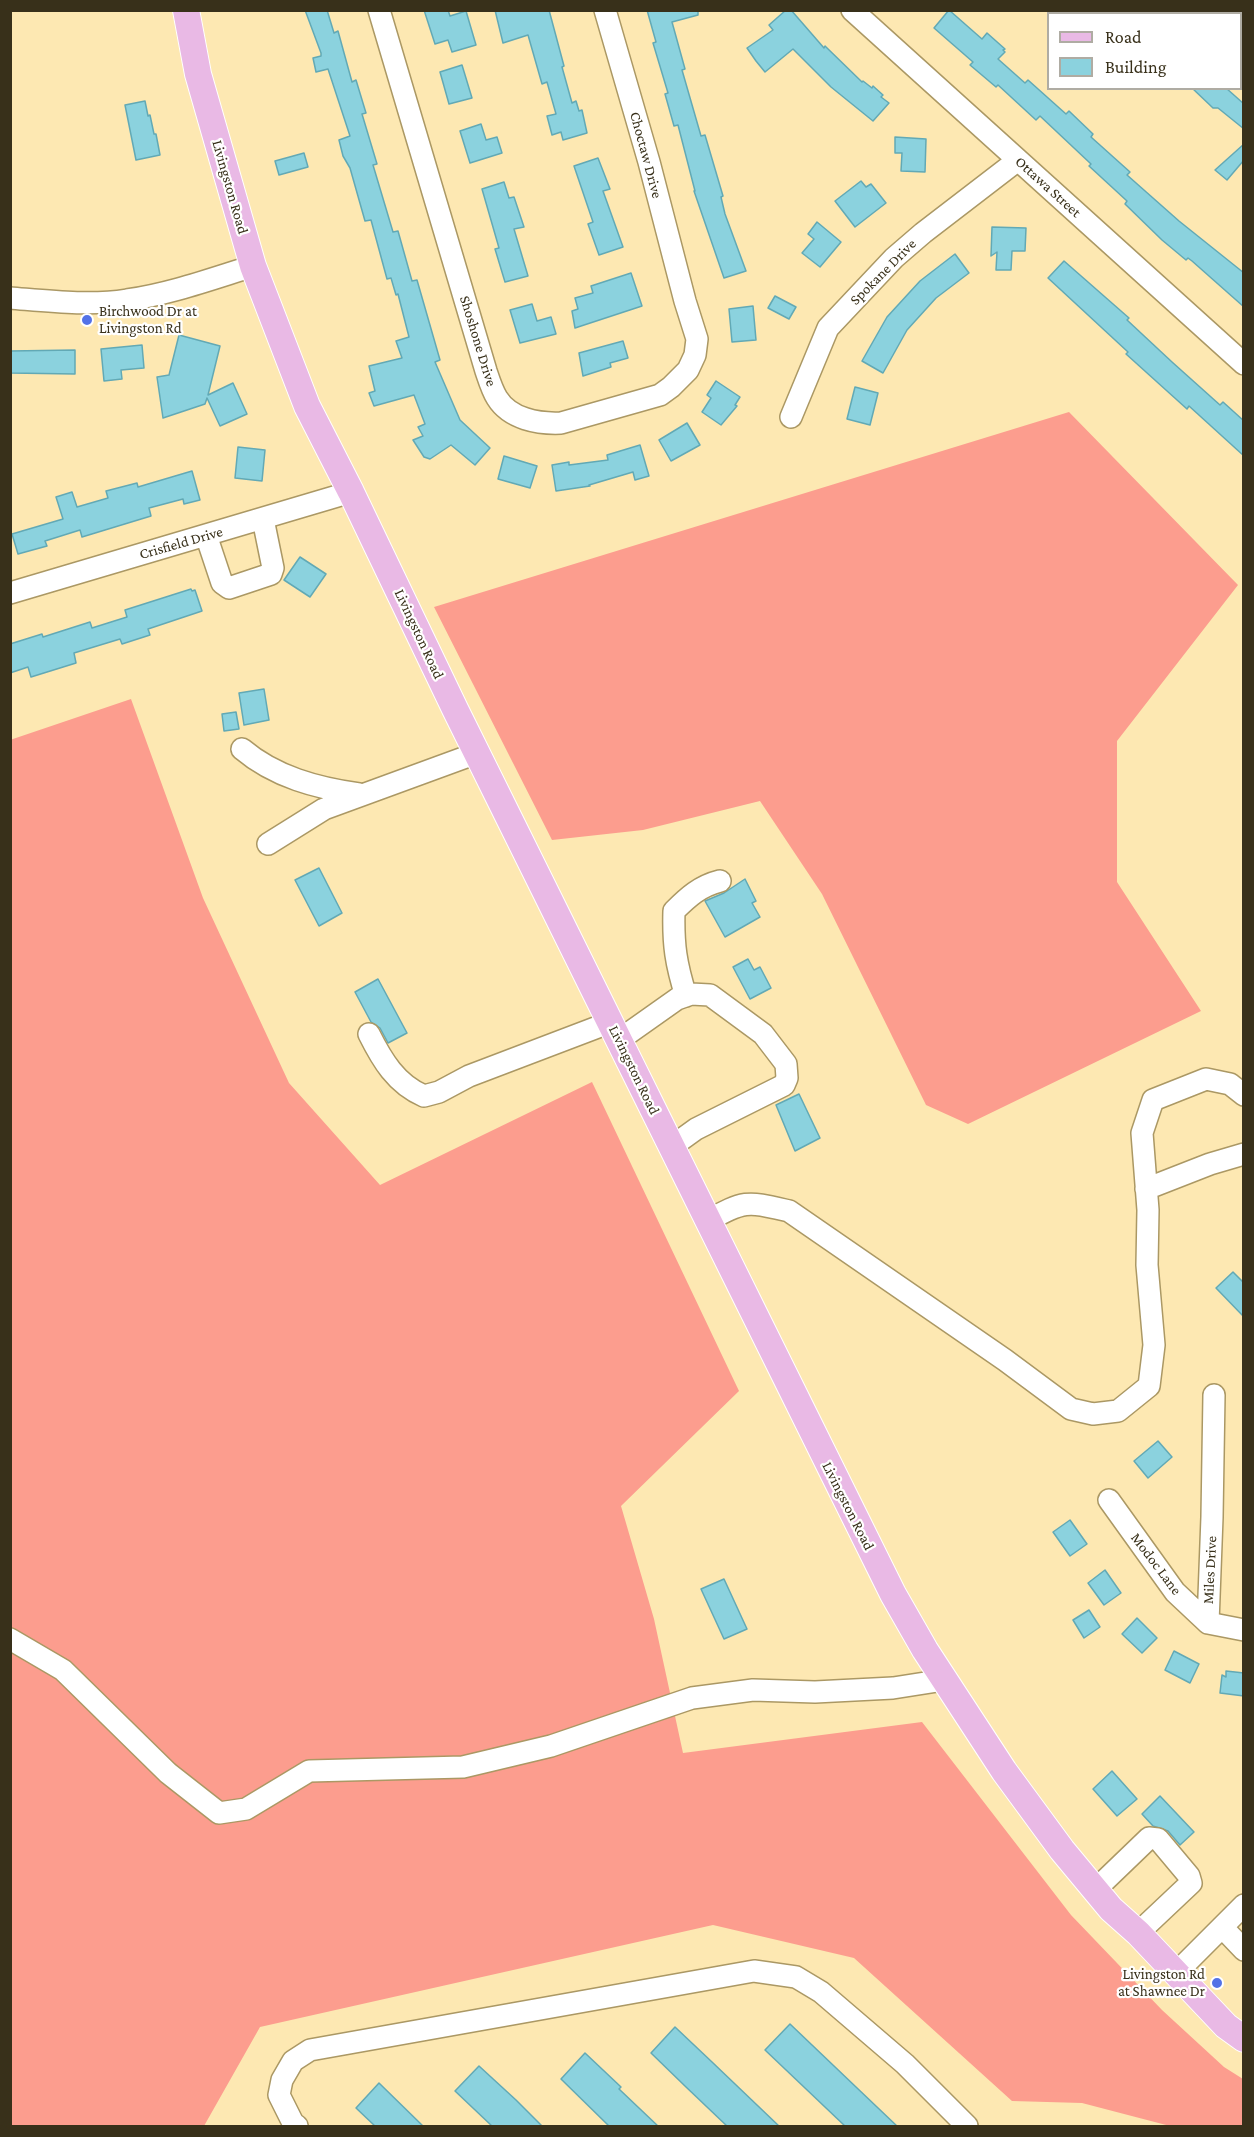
<!DOCTYPE html>
<html>
<head>
<meta charset="utf-8">
<style>
	body { margin:0 }
	#map { position:relative; width:1254px; height:2137px; overflow:hidden; background:#fde8b2; font-family:"Crimson Pro",serif }
	canvas { display:block }
	.frame { position:absolute; inset:0; border:12px solid #38301a; pointer-events:none }
	.legend { position:absolute; left:1047px; top:12px; width:195px; height:78px; box-sizing:border-box; background:#fff; border:2px solid #afaca3; margin:0; padding:8px 10px; list-style:none; font-size:18px; color:#38301a }
	.legend li { display:flex; align-items:center; gap:12px; height:30px }
	.legend b { width:30px; border:2px solid #afaca3 }
</style>
</head>
<body>
<div id="map">
<canvas width="1254" height="2137"></canvas>
<div class="frame"></div>
<ul class="legend">
<li><b style="height:8px;background:#e9b9e5"></b>Road</li>
<li><b style="height:16px;background:#8bd2de"></b>Building</li>
</ul>
</div>
<script>
const c = document.querySelector('canvas').getContext('2d');
c.lineJoin = 'round';
function fillPath(path, color) { c.fillStyle = color; c.fill(path, 'evenodd'); }
function strokePath(path, color, width, dash) { c.strokeStyle = color; c.lineWidth = width; c.lineCap = dash ? 'butt' : 'round'; c.setLineDash(dash || []); c.stroke(path); }
function drawText(font, color, halo, rows, align = 'center') {
  c.font = font + ' "Crimson Pro",serif'; c.lineWidth = 4.5; c.setLineDash([]); c.textBaseline = 'middle'; c.strokeStyle = halo; c.fillStyle = color; for (const [text, x, y, turn = 0] of rows) {
    c.save(); c.translate(x, y); c.rotate((+turn || 0) * Math.PI / 180); c.textAlign = isNaN(turn) ? turn : align; if (halo) c.strokeText(text, 0, 0); c.fillText(text, 0, 0); c.restore();
  }
}
fillPath(new Path2D(`
	M1069,412l169,173 -121,156v141l84,129 -233,113 -42,-19 -104,-211 -62,-93 -117,29 -91,10 -118,-233z
	M131,699l72,199 86,185 91,102 212,-103 147,309 -118,115 33,113 29,134 239,-31 149,193 91,95 62,57 19,12v47h-73l-88,-23 -70,-2 -158,-143 -141,-33 -453,102 -56,99h-193l-1,-1386z`), '#fc9d8e');
const building = new Path2D(`
	M305,10h22l7,23 4,-2 14,51 4,-2 10,33 -4,1 15,50 -4,1 20,67 5,-1 14,50 5,-1 23,80 -5,2 25,58 30,28 -15,17 -24,-20 -21,14 -6,-2 -11,-17 10,-4 -5,-9 7,-3 -11,-29 -40,11 -5,-13 6,-2 -6,-25 33,-8 -6,-17 13,-4 -11,-43 -2,1 -5,-17 -4,1 -16,-59 -6,1 -15,-53 -7,-12 -4,-16 11,-4 -22,-67 -12,3 -3,-14 8,-2v-3z
	M424,10h24l2,6 16,-5 10,34 -24,7 -4,-12 -13,4z
	M495,10h54l15,56 -2,1 10,36 4,-2 3,10 3,-1 5,23 -24,7 -2,-8 -9,3 -5,-19 9,-2 -9,-32 -5,2 -14,-49 -25,8z
	M647,10h51v5l-26,7 13,47 -3,1 19,66 4,-1 18,61 -2,1 4,17 21,57 -22,7 -30,-87h1l-17,-66 -4,1 -9,-32 3,-1 -15,-50 3,-1z
	M786,10h5l33,38 1,-2 37,36 1,-1 9,7 1,-2 10,9 -2,2 8,6 -16,18 -42,-34 -38,-38 -28,23 -9,-11 -9,-13 26,-18 -4,-5z
	M949,10l33,29 5,-6 18,16 -2,1 2,2 -7,7 27,24 3,-3 38,34 3,-3 24,23 -2,3 39,35 -3,3 52,46 65,52v34l-52,-46 -4,-3 -2,2 -24,-20 -37,-36 2,-3 -38,-35 2,-2 -51,-48 -4,4 -38,-35 -2,2 -26,-22 3,-3 -39,-34z
	M462,65l10,33 -23,6 -9,-32z
	M1192,88h34l18,16v25l-26,-21h-5z
	M145,101l3,15 2,-1 4,19h2l4,21 -24,5 -11,-55z
	M481,124l5,16 11,-3 5,16 -32,10 -10,-32z
	M895,137l31,2 -1,33 -24,-1 1,-18h-7z
	M1244,144v16l-17,20 -12,-10z
	M304,153l4,14 -29,8 -4,-14z
	M598,158l12,31 -7,2 20,56 -24,8 -11,-31 5,-2 -19,-56z
	M861,181l5,6 5,-3 15,19 -31,24 -20,-26z
	M504,182l5,16 5,-1 10,30 -10,2 14,47 -23,6 -10,-33 4,-1 -17,-59z
	M817,222l24,20 -21,25 -18,-14 12,-14 -6,-5z
	M992,227l34,1 -1,23h-13l-1,19h-15l1,-18 -6,4z
	M955,254l14,19 -33,25 -29,32 -24,43 -21,-12 25,-44 33,-36z
	M1064,261l65,57 -2,2 45,42 48,43 3,-3 21,19v35l-55,-50 -2,3 -61,-55 2,-2 -80,-74z
	M631,273l11,33 -67,22 -3,-17 6,-2 -3,-11 18,-5 -2,-7z
	M775,296l21,11 -7,12 -21,-11z
	M532,304l5,17 14,-4 5,17 -36,9 -10,-33z
	M753,306l3,34 -24,2 -3,-33z
	M179,335l41,11 -12,49 25,-12 14,31 -27,12 -13,-28 -2,6 -42,14 -6,-41 12,-2z
	M623,341l5,17 -18,5 1,4 -28,9 -4,-23z
	M142,345l2,23 -23,2 1,9 -18,2 -3,-32z
	M75,350v24l-65,-1v-22z
	M716,381l24,16 -5,8 2,1 -16,19 -19,-13 9,-14 -4,-3z
	M855,387l23,6 -8,32 -23,-6z
	M687,423l13,22 -29,16 -12,-21z
	M640,445l9,31 -14,4 -2,-8 -44,13 1,1 -34,5 -4,-26 17,-3v3l39,-5 -1,-5z
	M238,447l27,3 -3,31 -27,-3z
	M504,456l33,10 -7,22 -32,-9z
	M192,471l8,29 -16,4 -1,-5 -34,9 2,8 -69,21 -2,-7 -35,11 2,5 -29,8 -6,-20 51,-15 -7,-22 16,-5 5,15 31,-9 -2,-7 31,-8 1,4z
	M300,557l26,17 -16,23 -26,-17z
	M191,589l1,2 3,-1 7,21 -54,18 2,6 -28,9 -2,-5 -46,14 2,10 -45,14 -3,-10 -18,6v-29l32,-10 1,3 47,-15 2,6 35,-11 -2,-7z
	M264,689l5,31 -25,5 -5,-32z
	M236,712l3,17 -15,2 -2,-17z
	M319,868l23,45 -23,13 -24,-46z
	M745,879l11,22 -4,2 8,14 -35,20 -20,-36 19,-8z
	M748,959l6,11 6,-3 11,21 -21,11 -17,-32z
	M378,979l29,54 -19,10 -8,-15 -9,-6 -16,-30z
	M799,1094l21,44 -25,13 -19,-46z
	M1233,1272l11,11v34l-28,-29z
	M1158,1441l14,16 -24,21 -14,-17z
	M1070,1520l17,24 -17,12 -17,-24z
	M1105,1570l16,23 -17,12 -16,-22z
	M724,1579l23,50 -23,10 -23,-50z
	M1089,1610l11,17 -16,11 -11,-18z
	M1137,1618l20,20 -15,15 -20,-19z
	M1174,1651l25,13 -9,19 -25,-13z
	M1226,1671l18,2v23l-24,-3 2,-18 4,2z
	M1112,1771l25,28 -20,17 -24,-27z
	M1160,1796l34,36 -14,13 -12,-14 -15,-5 -11,-12z
	M790,2024l66,63 42,40h-52l-81,-77z
	M675,2027l37,35 68,65h-52l-42,-40 -35,-34z
	M585,2053l36,34 -2,2 40,38h-49l-49,-48z
	M479,2066l37,34 27,27h-50l-38,-36z
	M379,2083l45,44h-48l-20,-19z`);
fillPath(building, '#8bd2de');
strokePath(building, '#62a9b5', 1.5);
const minor = new Path2D(`
	M379,10l107,361c3,9 6,19 11,27 13,21 41,26 64,25l99,-28 11,-8 17,-17 7,-15 2,-16 -12,-38 -36,-139 -44,-152
	M852,10l392,354
	M1219,10l4,4
	M1240,30l4,2
	M10,298c38,3 80,8 117,2 43,-6 84,-21 126,-34
	M791,417l37,-89 66,-70 29,-25 95,-73
	M206,535l16,48 7,5 42,-14 2,-6 -10,-49
	M10,593l341,-101
	M242,749c33,28 75,39 117,45
	M268,844l56,-35 153,-56
	M686,996c-10,-32 -13,-51 -12,-85 14,-14 26,-25 46,-30
	M369,1034c13,26 27,50 55,62l15,-4 30,-16 142,-54
	M619,1040l58,-41 14,-5 19,1 53,39 23,30 1,14 -3,7 -88,44 -25,18
	M1146,1189l64,-25 34,-10
	M707,1221c39,-21 39,-20 82,-10l216,149 66,49 22,5 25,-3 31,-25 5,-41 -7,-80 1,-55 -6,-77 11,-33 53,-21 24,5 14,11
	M1109,1500l66,92 33,31 36,7
	M1208,1623l4,-106 2,-122
	M10,1639l53,31 105,103 51,40 27,-4 63,-38 154,-4 88,-21 141,-48 61,-8 62,2 78,-4 51,-8
	M1096,1889l53,-51 9,1 31,37 2,7 -53,50
	M1222,1927l22,23
	M1176,1973l68,-68
	M297,2126l-4,-3 -14,-28 3,-15 11,-19 17,-11 444,-79 42,6 25,15 84,72 62,62`);
const major = new Path2D(`
	M186,10l12,64 55,192 54,140 44,86 104,217 438,885 32,56 79,121 58,79 49,59 27,24 88,93 18,13`);
strokePath(minor, '#ab9864', 24);
strokePath(major, '#fff', 28);
strokePath(minor, '#fff', 21);
strokePath(major, '#e9b9e5', 26);
for (const [x, y, r, color] of [
	[87,320,6,"#5372e7"],
	[1217,1983,6,"#5372e7"]
]) { const dot = new Path2D(); dot.arc(x, y, r, 0, 2 * Math.PI); c.fillStyle = color; c.fill(dot); strokePath(dot, '#fff', 2); }
drawText('15px', '#38301a', '#fff', [
	["Choctaw Drive",646,155,75],
	["Livingston Road",230,187,74],
	["Ottawa Street",1048,187,42],
	["Spokane Drive",883,272,-45],
	["Shoshone Drive",478,341,73],
	["Crisfield Drive",181,543,-16],
	["Livingston Road",419,634,65],
	["Livingston Road",634,1070,64],
	["Livingston Road",848,1506,63],
	["Modoc Lane",1156,1564,53],
	["Miles Drive",1210,1570,-87]
]);
drawText('15px', '#38301a', '#fff', [
	["Birchwood Dr at",99,311],
	["Livingston Rd",99,328],
	["Livingston Rd",1205,1974,"right"],
	["at Shawnee Dr",1205,1991,"right"]
], 'left');
</script>
</body>
</html>
